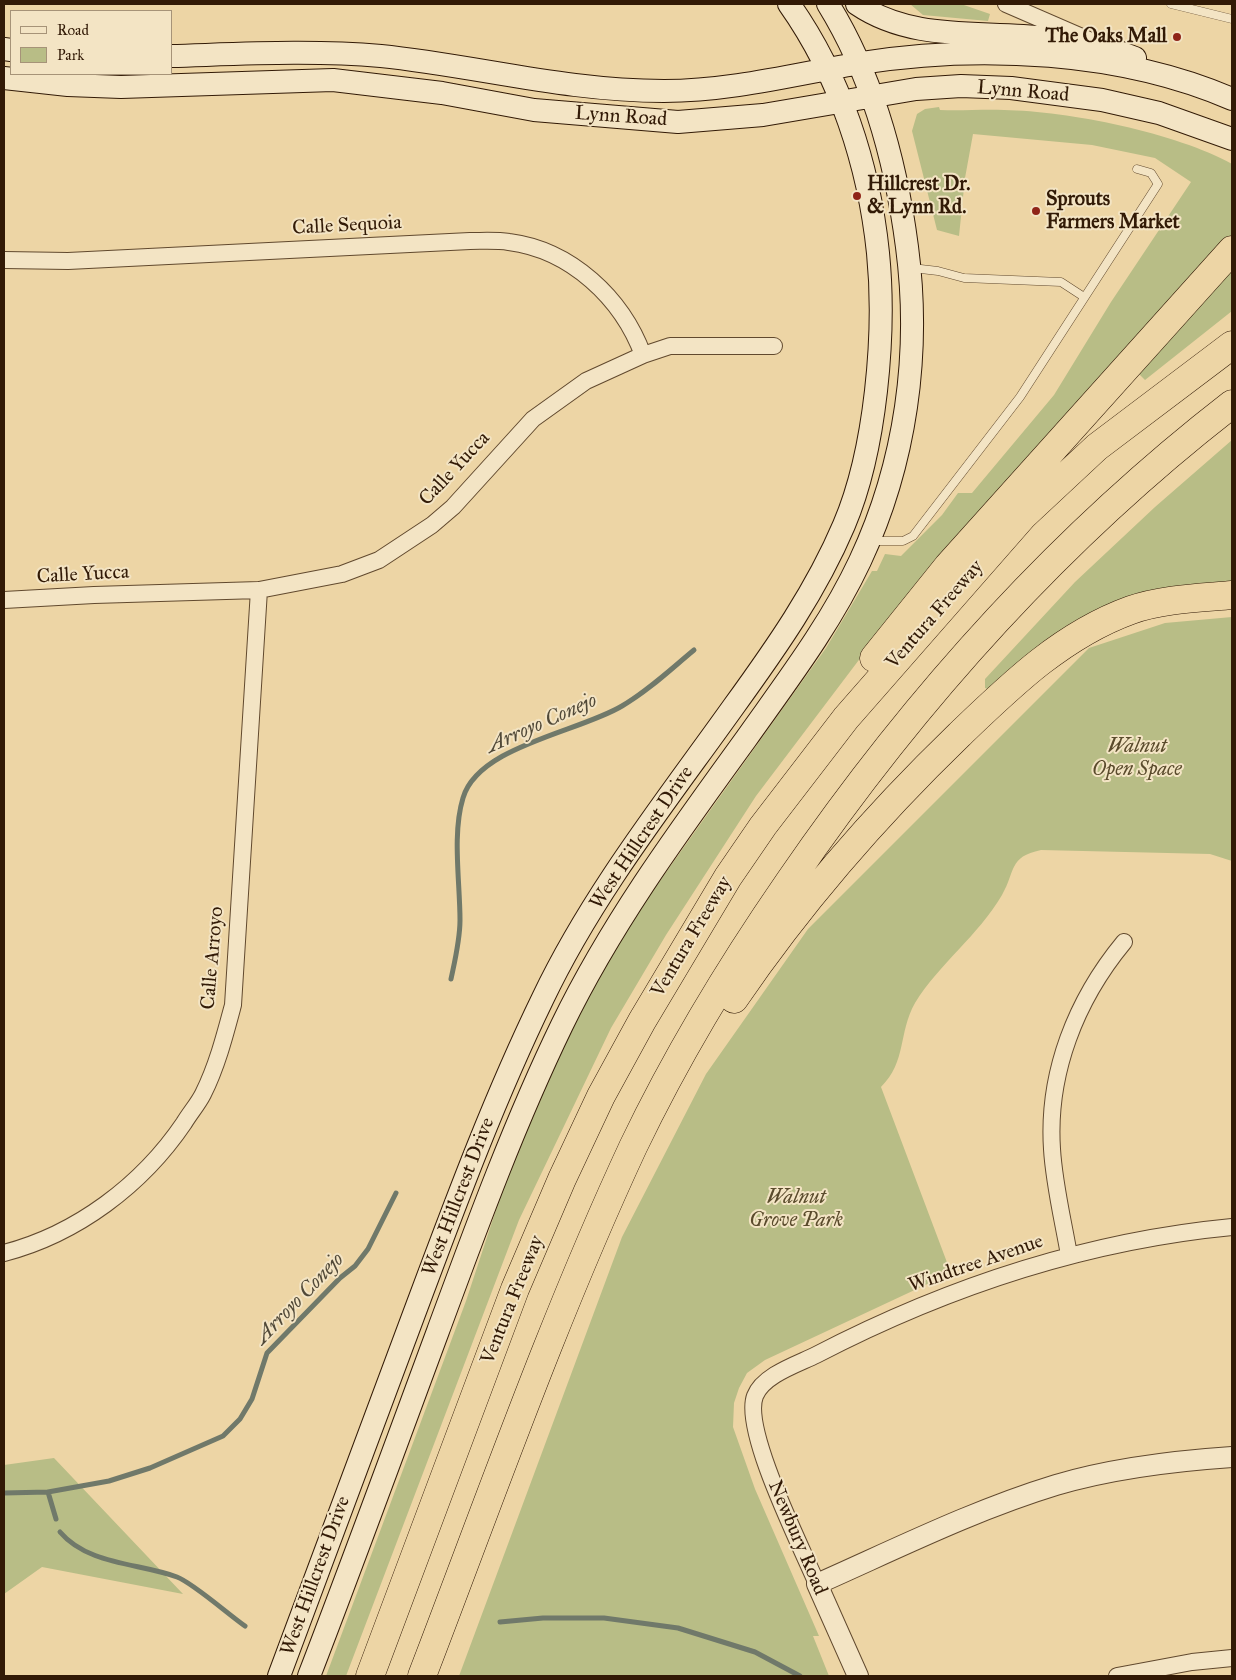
<!DOCTYPE html>
<html>
<head>
<meta charset="utf-8">
<style>
	body { margin:0 }
	#map { position:relative; width:1236px; height:1680px; overflow:hidden; background:#edd5a5; font-family:"IM FELL Great Primer",serif }
	canvas { display:block }
	.frame { position:absolute; inset:0; border:5px solid #321a06; pointer-events:none }
	.legend { position:absolute; left:10px; top:10px; width:162px; height:65px; box-sizing:border-box; background:#f3e4c4; border:1px solid #a69378; margin:0; padding:6px 9px; list-style:none; font-size:15px; color:#321a06 }
	.legend li { display:flex; align-items:center; gap:10px; height:25px }
	.legend b { width:25px; border:1px solid #a69378 }
</style>
</head>
<body>
<div id="map">
<canvas width="1236" height="1680"></canvas>
<div class="frame"></div>
<ul class="legend">
<li><b style="height:6px;background:#f3e4c4"></b>Road</li>
<li><b style="height:14px;background:#b8bd86"></b>Park</li>
</ul>
</div>
<script>
const c = document.querySelector('canvas').getContext('2d');
c.lineJoin = 'round';
function fillPath(path, color) { c.fillStyle = color; c.fill(path, 'evenodd'); }
function strokePath(path, color, width, dash) { c.strokeStyle = color; c.lineWidth = width; c.lineCap = dash ? 'butt' : 'round'; c.setLineDash(dash || []); c.stroke(path); }
function drawText(font, color, halo, rows, align = 'center') {
  c.font = font + ' "IM FELL Great Primer",serif'; c.lineWidth = 4; c.setLineDash([]); c.textBaseline = 'middle'; c.strokeStyle = halo; c.fillStyle = color; for (const [text, x, y, turn = 0] of rows) {
    c.save(); c.translate(x, y); c.rotate((+turn || 0) * Math.PI / 180); c.textAlign = isNaN(turn) ? turn : align; if (halo) c.strokeText(text, 0, 0); c.fillText(text, 0, 0); c.restore();
  }
}
fillPath(new Path2D(`
	M910,4h51l29,10 -2,7 -65,-6z
	M939,107l1,3c22,1 43,-1 64,0 64,1 173,23 228,54v71l-358,405 -118,156 -90,139 -55,93 -92,192 -173,456h-20l140,-375 49,-149 71,-153 53,-89 187,-262 46,-77h5l8,-17 16,2 41,-41 16,-22h14l82,-98 57,-93 80,-120 -36,-24 -63,-13 -119,-11 -8,44 -6,58 -22,-6 -25,-99 5,-17 8,-5z
	M1232,267v44l-87,69 -8,-8z
	M1232,440v146l-61,7 -181,97 -5,-2v-9l90,-97 80,-75z
	M1232,617v244l-22,-7 -169,-4c-33,7 -25,21 -39,45 -24,41 -63,69 -87,108 -17,30 -8,58 -34,84l70,186 -186,87 -18,13 -8,15 -5,15 -1,24 22,62 64,147h-6l16,40h-370l163,-439 84,-163 102,-145 281,-281 76,-25z
	M54,1458l129,136 -141,-27 -38,27v-129z`), '#b8bd86');
strokePath(new Path2D(`
	M451,979c4,-19 9,-39 9,-59 0,-38 -8,-86 3,-122 15,-52 116,-66 159,-92 26,-15 49,-37 72,-56
	M48,1492l8,27
	M4,1493l44,-1 61,-11 41,-13 73,-32 17,-17 12,-20 15,-46 73,-75 15,-12 13,-17 28,-56
	M60,1532c28,33 79,31 117,45 16,6 52,38 68,49
	M500,1622l43,-4h61l74,10 77,24 45,24`), '#70796a', 5);
const service = new Path2D(`
	M1171,4l61,15
	M912,268l26,3 26,7 97,4 23,15
	M871,541h32l10,-5 107,-139 138,-213 -7,-11 -14,-4`);
const minor = new Path2D(`
	M1006,4l83,36
	M4,260l64,1 402,-20c13,0 26,-1 39,1 62,8 113,56 134,113
	M4,600l90,-5 165,-5 83,-16 37,-14 53,-35 21,-18 80,-88 53,-38 57,-26 27,-9h104
	M4,1253c73,-19 138,-68 180,-130 6,-10 14,-19 19,-29 14,-28 22,-59 30,-89l26,-415
	M1069,1255c-6,-35 -15,-71 -17,-106 -5,-76 24,-149 72,-207
	M817,1584c-15,-36 -75,-154 -62,-188 8,-21 43,-32 61,-41 131,-68 269,-114 416,-128
	M1117,1676l75,-14 40,-4`);
const tertiary = new Path2D(`
	M858,1676l-41,-92c79,-35 157,-74 239,-99 57,-17 117,-24 176,-28`);
const secondary = new Path2D(`
	M857,4c50,34 109,28 166,32 37,2 78,8 112,22
	M4,49l7,1
	M171,56c70,-2 140,-6 210,0 96,10 185,35 283,35 67,0 132,-17 197,-28 119,-19 260,-12 371,36
	M4,78l64,7 53,2 212,-7 109,13 92,17 144,12 85,-7 153,-26 45,-3 50,2 91,12 57,13 73,26
	M279,1676c45,-121 90,-241 135,-362 40,-107 79,-213 129,-316 50,-105 124,-198 191,-292 42,-58 82,-115 110,-181 32,-75 42,-192 34,-272 -9,-88 -38,-177 -89,-249
	M309,1676c44,-114 86,-229 129,-345 38,-103 76,-207 124,-306 50,-103 118,-195 184,-286 41,-58 84,-114 114,-178 46,-98 61,-208 47,-314 -11,-85 -34,-170 -79,-243`);
const motorway = new Path2D(`
	M874,658l74,-92 284,-316
	M734,999c65,-95 142,-184 225,-264 52,-50 103,-100 172,-125 32,-11 68,-12 101,-15
	M370,1676l145,-387 47,-110 39,-83 41,-75 86,-144 35,-51 83,-108 177,-202 74,-69 135,-102
	M422,1676c68,-177 131,-357 211,-529 44,-92 98,-181 156,-265 124,-181 270,-344 443,-478`);
strokePath(service, '#61492e', 9);
strokePath(minor, '#61492e', 18);
strokePath(tertiary, '#61492e', 22);
strokePath(secondary, '#321a06', 24);
strokePath(motorway, '#321a06', 29);
strokePath(service, '#f3e4c4', 8);
strokePath(minor, '#f3e4c4', 16);
strokePath(tertiary, '#f3e4c4', 20);
strokePath(secondary, '#f3e4c4', 22);
strokePath(motorway, '#edd5a5', 28);
for (const [x, y, r, color] of [
	[1177,37,5,"#8f2418"],
	[857,196,5,"#8f2418"],
	[1036,211,5,"#8f2418"]
]) { const dot = new Path2D(); dot.arc(x, y, r, 0, 2 * Math.PI); c.fillStyle = color; c.fill(dot); strokePath(dot, '#f3e4c4', 2); }
drawText('bold 20px', '#321a06', '#f3e4c4', [
	["The Oaks Mall",1167,37,"right"],
	["Hillcrest Dr.",867,185],
	["& Lynn Rd.",867,208],
	["Sprouts",1046,200],
	["Farmers Market",1046,223]
], 'left');
drawText('20px', '#321a06', '#f3e4c4', [
	["Lynn Road",1023,92,5],
	["Lynn Road",621,117,4],
	["Calle Sequoia",347,226,-3],
	["Calle Yucca",455,469,-47],
	["Calle Yucca",83,575,-3],
	["Ventura Freeway",935,615,-49],
	["West Hillcrest Drive",642,838,-56],
	["Ventura Freeway",692,937,-59],
	["Calle Arroyo",213,958,-85],
	["West Hillcrest Drive",459,1197,-69],
	["Windtree Avenue",976,1264,-19],
	["Ventura Freeway",513,1300,-68],
	["Newbury Road",797,1538,67],
	["West Hillcrest Drive",316,1576,-70]
]);
drawText('italic 20px', '#5a4b2c', '#f3e4c4', [
	["Walnut",1137,747],
	["Open Space",1137,770],
	["Walnut",796,1198],
	["Grove Park",796,1221]
]);
drawText('italic 21px', '#514938', '#f3e4c4', [
	["Arroyo Conejo",542,724,-24],
	["Arroyo Conejo",300,1299,-46]
]);
</script>
</body>
</html>
